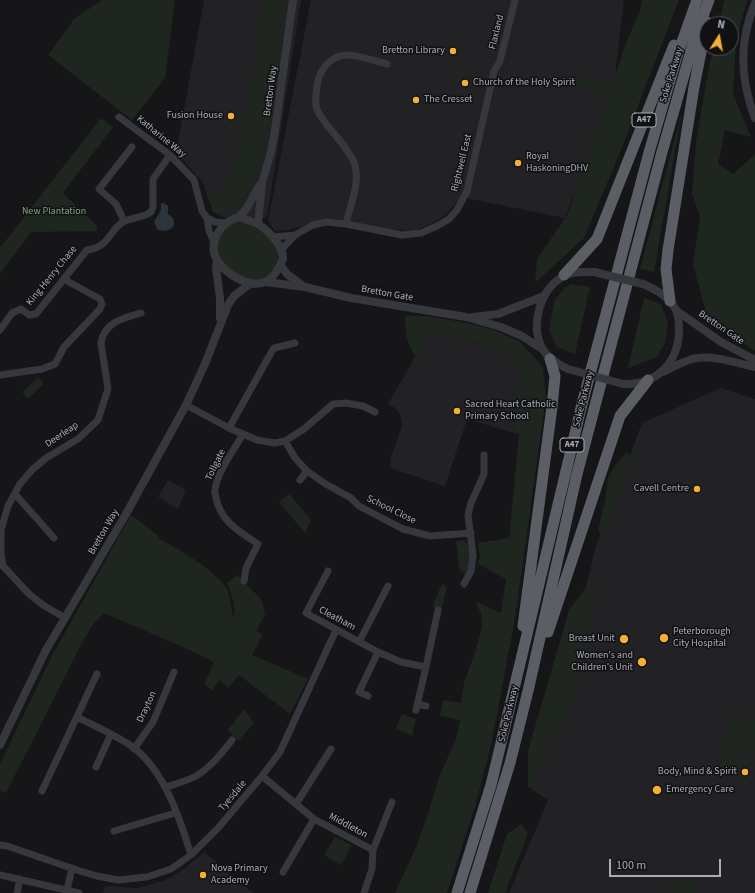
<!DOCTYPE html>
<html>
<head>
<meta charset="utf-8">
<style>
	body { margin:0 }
	#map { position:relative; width:755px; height:893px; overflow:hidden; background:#161618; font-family:"Source Sans 3",sans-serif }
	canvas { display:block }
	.north { position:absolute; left:699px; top:16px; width:40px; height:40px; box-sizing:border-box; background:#111113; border:1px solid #4d4f55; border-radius:50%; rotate:11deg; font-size:11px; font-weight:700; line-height:16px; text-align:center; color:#a8adb8 }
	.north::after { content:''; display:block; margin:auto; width:14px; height:18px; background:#f2b134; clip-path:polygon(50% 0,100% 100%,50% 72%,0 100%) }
	.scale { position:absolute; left:609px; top:859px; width:112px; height:18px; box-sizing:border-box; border:2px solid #a8adb8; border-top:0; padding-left:5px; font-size:12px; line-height:14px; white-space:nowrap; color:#a8adb8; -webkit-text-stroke:3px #111113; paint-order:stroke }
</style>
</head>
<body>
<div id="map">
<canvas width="755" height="893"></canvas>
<div class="north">N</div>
<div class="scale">100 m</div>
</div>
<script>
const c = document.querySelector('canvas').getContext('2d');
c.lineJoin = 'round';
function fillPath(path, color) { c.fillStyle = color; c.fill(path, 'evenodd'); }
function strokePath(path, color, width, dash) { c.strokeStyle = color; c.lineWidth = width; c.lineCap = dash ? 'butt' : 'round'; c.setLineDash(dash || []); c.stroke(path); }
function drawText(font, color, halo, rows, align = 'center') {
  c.font = font + ' "Source Sans 3",sans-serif'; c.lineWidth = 3; c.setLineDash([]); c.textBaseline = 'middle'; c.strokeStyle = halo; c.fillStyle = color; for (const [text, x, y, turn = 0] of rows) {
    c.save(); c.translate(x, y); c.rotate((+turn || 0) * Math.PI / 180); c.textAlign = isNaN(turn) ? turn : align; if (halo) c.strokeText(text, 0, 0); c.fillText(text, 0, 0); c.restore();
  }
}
fillPath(new Path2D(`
	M204,0h97l-34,217h-44l-10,-5 -10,-29 -28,-32 4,-14z
	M311,0h313l-11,92 -48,126 -104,-21 -15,18 -22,12 -10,4 -35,-2 -47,-10 -43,11 -14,1 -7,-10z
	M430,331l43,10 40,16 6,9 -5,67 -47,-14 -22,67 -55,-18 1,-11 10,-28 1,-7 -2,-8 -5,-6 -7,-4z
	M721,388l34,11v494h-246l39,-93 -17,-11 19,-58 46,-185 46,-123z
	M168,480l18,10 -8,19 -20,-12z
	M204,852l49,41h-150l2,-7 33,2 28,-8 18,-11z`), '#222225');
fillPath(new Path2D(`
	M102,0h73l-10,78 -33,42 -84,-65 26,-36z
	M262,0h23c-3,41 -7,82 -14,122 -6,28 -11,53 -28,77 -9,11 -15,19 -30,12l-4,-13 2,-3c15,2 17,-9 21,-21l25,-117z
	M642,0h37l-58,150 -37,88 -49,45 2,-24 31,-45 39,-119 -36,-8 2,-8 39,5 16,-46 12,-27z
	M724,0h23l-11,41 -3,53 18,43 -26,-7 -7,34 15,10 22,-20v197l-47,-32 -15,-54 7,-48 -8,-23 4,-52 12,-70 5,-24h18v-24h-12z
	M682,111l-28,161 -14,-3z
	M101,118l12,9 -50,66 34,33v5l-66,1 -31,42v-26z
	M234,218l33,14 16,25 -11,20 -21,6 -30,-18 -6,-21 2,-11z
	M571,284l19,3 -15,67 -18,-7 -8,-16 5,-30 10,-13z
	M644,298l17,6 7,19 -3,20 -8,14 -29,11z
	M405,316h22l35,6 29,7 28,12 24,26 3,30 -31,221 -23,123 -17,66 -28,86h-52l22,-48 11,-31 11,-37 17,-38 4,-19 -20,-4 3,-16 18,3 3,-20 11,-30 7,-26 -1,-14 -5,-9 1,-2 24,11 5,-34 -28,-15 2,-7 -2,-14 31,-5v2l10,-106 -5,-1 5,-67 -6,-9 -40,-16 -43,-9 -15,24c-9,-16 -10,-22 -10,-40z
	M38,377l6,7 -16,15 -6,-7z
	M626,453l8,3 -29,82 -7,-7 8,-36 2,-17 6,-11z
	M289,494l22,26 -6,13 -26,-31z
	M131,515l28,21 -2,2c19,9 60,33 70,51 4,9 4,18 6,27l2,-2 -2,-14 -6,-17 10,-8 25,25 3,15 -9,16 7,3 -11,21 56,24 -18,35 -51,-39 -11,13 -8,-8 -8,10 -8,-5 10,-23 -22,-11 -88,-38 -11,11 -11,19 -76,150 -6,-2v-27l52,-108z
	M464,540c10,8 7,23 2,33l-6,-2 -4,-30z
	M598,577l-30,137 -17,21 -18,52 -5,1v-37l41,-141 23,-30z
	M442,584l5,3 -5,20 -4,3 -5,-3 1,-5z
	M244,709l10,14 -16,18 -10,-11z
	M731,712l4,1 3,49 -8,19 -13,-4z
	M402,714l14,5 -4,17 -16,-8z
	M738,714l17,3v31l-7,15 -6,-3z
	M521,824l7,10 -23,59h-17l19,-59z
	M335,837l17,8 -11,20 -17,-10z
	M690,876l9,14 -4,3h-31z`), '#1e261f');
fillPath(new Path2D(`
	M161,203h3l4,3v8l5,4 1,6 -2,4 -6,3 -8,-1 -4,-8 7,-12z`), '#2c353c');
strokePath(new Path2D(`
	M119,117l51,38 24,25 8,31 5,7 2,13 6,13
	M207,218l8,4 10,1
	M124,221l-8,-17 -17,-15 33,-42
	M346,224c4,-18 14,-40 9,-59 -5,-16 -28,-37 -37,-53 -4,-8 -2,-18 -1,-26 2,-16 14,-32 32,-31 12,1 26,6 38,9
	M273,237l22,-2
	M281,250l14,-15 18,-10 13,-3 20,2 56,11 19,-2 16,-7 12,-7 8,-9 10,-19 27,-120 6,-10 15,-61
	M0,330l12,-17 9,-4 8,6 7,-1 51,-64c24,-3 22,-22 38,-29 9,-4 18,-3 26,-9l2,-5v-28l17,-24
	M0,375l42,-6 13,-5 9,-17 36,-38 2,-5 -2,-5 -31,-17 -5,-4
	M186,405l43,23 28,12 18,3 10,-2 19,-12 29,-25 13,-1 17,3 12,6
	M229,428l43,-77 2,-3 21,-5
	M243,434c-9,16 -25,37 -28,55 -1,3 1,6 1,9 5,24 24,34 42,46l-12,24 -2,13
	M285,441l10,17 12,13 17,12 27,15 8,8 44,23 27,7 41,-3
	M300,480l7,-9
	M15,494l39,44
	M328,571l-22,42 72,39 23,10 25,5
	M464,584l7,-13 2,-16 -5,-40 3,-12 13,-29v-19
	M65,618l-22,-13 -14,-11 -26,-28 -2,-12v-24l7,-24 12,-22 12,-14 14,-12 32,-19 20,-19 10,-31 -7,-46c3,-21 23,-25 40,-30
	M359,642l29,-56
	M368,696l-9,-4 19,-40
	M417,704l9,2
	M416,710l10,-43 12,-57
	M77,717c19,10 39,18 57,31 31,24 46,71 57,107
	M134,749l19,-27 21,-50
	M96,767l15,-33
	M262,776l52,43 59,31
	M166,787c9,-3 21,-6 30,-11 12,-7 27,-24 36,-36
	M42,791l55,-117
	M296,804l35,-55
	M114,831l61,-18
	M0,845l7,1 73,25 17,5 21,4 29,-3 24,-8 20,-14 28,-28 43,-51 18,-24 56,-122
	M283,872l31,-53
	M0,875l79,18
	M67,890l5,-22
	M17,893l3,-14
	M364,893l8,-24 1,-19 19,-48`), '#37383d', 7);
strokePath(new Path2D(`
	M755,3c-16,38 -15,77 0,115
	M239,217c6,2 12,4 17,6 11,6 28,23 27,36 -1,3 -3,6 -4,8 -3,6 -7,11 -12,14 -17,9 -41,-7 -50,-21 -10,-17 4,-39 22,-43z
	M239,217l8,-9 12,-22
	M258,224l4,-41 9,-31 4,-22 18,-130
	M217,260l-1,7 4,31v20
	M280,265l7,9 15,11
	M266,282l39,5 46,11 115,19 35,10 21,9 20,13
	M677,311l44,31 34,18
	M473,317l25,-3 46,-18
	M568,369c-10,-5 -21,-11 -26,-21 -12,-24 -2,-59 22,-72 8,-5 21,-4 30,-4
	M663,372c10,-5 19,-10 29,-13 20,-5 44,4 63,8
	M623,384c33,1 55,-20 56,-53 0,-7 0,-15 -3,-21 -6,-13 -21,-21 -33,-26
	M0,745l46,-95 80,-136 60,-109 19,-41 23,-59 6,-9 17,-13`), '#37383d', 8);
strokePath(new Path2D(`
	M564,275l33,-36 77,-194
	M670,301l-4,-32 2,-19 26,-163 13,-65
	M523,626l29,-219 3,-31 -5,-17
	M548,632l72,-216 28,-36
	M457,893l34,-108 91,-381 68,-255 28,-96 19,-53
	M470,893l40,-130 18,-72 49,-217 85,-322 33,-115 14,-37`), '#5b5e65', 11);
strokePath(new Path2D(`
	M594,272l49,12
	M568,369l55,15`), '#37383d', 8);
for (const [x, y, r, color] of [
	[453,51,4,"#f2b134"],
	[465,83,4,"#f2b134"],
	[416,100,4,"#f2b134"],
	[231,116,4,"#f2b134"],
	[518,163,4,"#f2b134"],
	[457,411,4,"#f2b134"],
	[697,489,4,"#f2b134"],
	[664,638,5,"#f2b134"],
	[624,639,5,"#f2b134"],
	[642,662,5,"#f2b134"],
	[745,772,4,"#f2b134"],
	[657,790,5,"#f2b134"],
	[203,875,4,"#f2b134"]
]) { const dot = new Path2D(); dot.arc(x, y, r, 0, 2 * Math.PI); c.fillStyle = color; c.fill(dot); strokePath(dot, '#111113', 1.5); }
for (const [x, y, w] of [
	[644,120,24],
	[572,445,24]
]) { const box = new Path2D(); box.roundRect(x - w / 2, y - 7, w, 14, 3); c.fillStyle = '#111113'; c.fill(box); strokePath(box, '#a8adb8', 1); }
drawText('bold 9px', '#a8adb8', null, [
	["A47",644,120],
	["A47",572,445]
]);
drawText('10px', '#a8adb8', '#111113', [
	["Flaxland",497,32,-76],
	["Soke Parkway",672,75,-73],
	["Bretton Way",271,91,-82],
	["Katharine Way",161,137,39],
	["Rightwell East",462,163,-76],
	["King Henry Chase",52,276,-51],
	["Bretton Gate",387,294,10],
	["Bretton Gate",721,328,34],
	["Soke Parkway",584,399,-76],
	["Deerleap",62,435,-34],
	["Tollgate",216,465,-64],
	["School Close",391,510,26],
	["Bretton Way",104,532,-60],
	["Cleatham",337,619,28],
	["Drayton",147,707,-65],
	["Soke Parkway",509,714,-77],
	["Tyesdale",233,796,-50],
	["Middleton",348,826,28]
]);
drawText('10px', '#a8adb8', '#111113', [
	["Bretton Library",445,51,"right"],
	["Church of the Holy Spirit",473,83],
	["The Cresset",424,100],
	["Fusion House",223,116,"right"],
	["Royal",526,157],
	["HaskoningDHV",526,169],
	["Sacred Heart Catholic",465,405],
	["Primary School",465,417],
	["Cavell Centre",689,489,"right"],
	["Peterborough",673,632],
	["City Hospital",673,644],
	["Breast Unit",615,639,"right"],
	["Women's and",633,656,"right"],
	["Children's Unit",633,668,"right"],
	["Body, Mind & Spirit",737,772,"right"],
	["Emergency Care",666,790],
	["Nova Primary",211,869],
	["Academy",211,881]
], 'left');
drawText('10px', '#7fa381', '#111113', [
	["New Plantation",54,212]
]);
</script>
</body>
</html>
